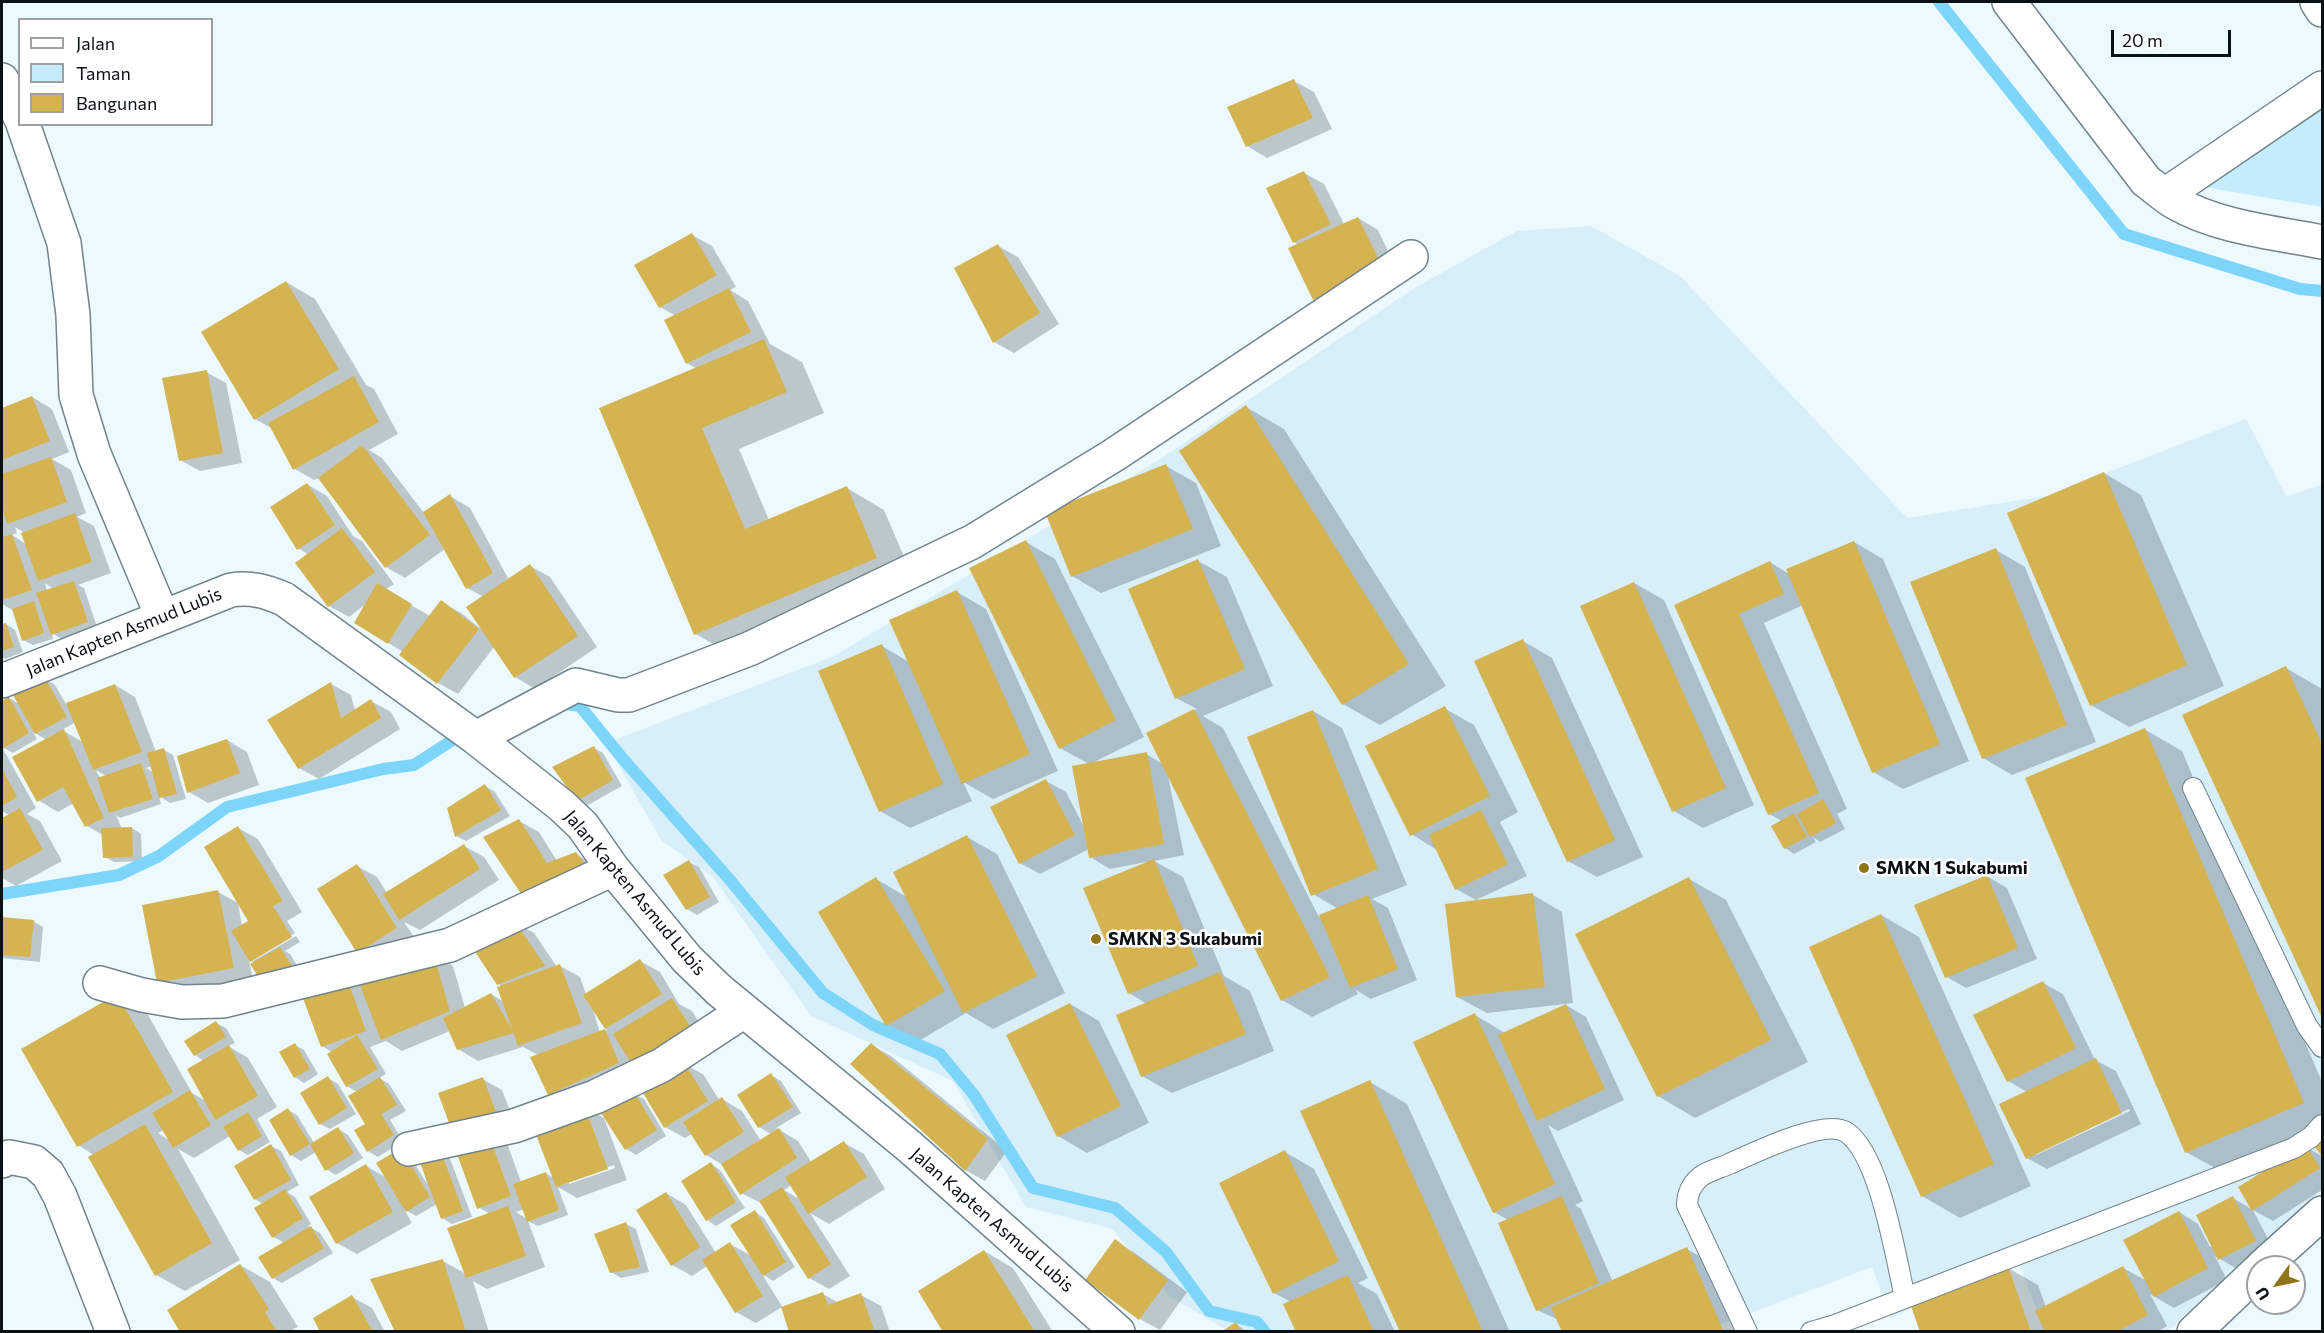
<!DOCTYPE html>
<html>
<head>
<meta charset="utf-8">
<style>
	body { margin:0 }
	#map { position:relative; width:2324px; height:1333px; overflow:hidden; background:#ecf9ff; font-family:Commissioner,sans-serif }
	canvas { display:block }
	.frame { position:absolute; inset:0; border:3px solid #091114; pointer-events:none }
	.legend { position:absolute; left:18px; top:18px; width:195px; height:108px; box-sizing:border-box; background:#fff; border:2px solid #9da0a1; margin:0; padding:8px 10px; list-style:none; font-size:18px; color:#091114 }
	.legend li { display:flex; align-items:center; gap:12px; height:30px }
	.legend b { width:30px; border:2px solid #9da0a1 }
	.north { position:absolute; left:2246px; top:1255px; width:60px; height:60px; box-sizing:border-box; background:#fff; border:2px solid #9da0a1; border-radius:50%; rotate:237deg; font-size:16px; font-weight:700; line-height:24px; text-align:center; color:#091114 }
	.north::after { content:''; display:block; margin:auto; width:21px; height:27px; background:#907419; clip-path:polygon(50% 0,100% 100%,50% 72%,0 100%) }
	.scale { position:absolute; left:2111px; top:30px; width:120px; height:27px; box-sizing:border-box; border:3px solid #091114; border-top:0; padding-left:8px; font-size:18px; line-height:21px; white-space:nowrap; color:#091114; -webkit-text-stroke:4px #fff; paint-order:stroke }
</style>
</head>
<body>
<div id="map">
<canvas width="2324" height="1333"></canvas>
<div class="frame"></div>
<ul class="legend">
<li><b style="height:8px;background:#fff"></b>Jalan</li>
<li><b style="height:16px;background:#c5ecfd"></b>Taman</li>
<li><b style="height:16px;background:#d4b350"></b>Bangunan</li>
</ul>
<div class="north">U</div>
<div class="scale">20 m</div>
</div>
<script>
const c = document.querySelector('canvas').getContext('2d');
c.lineJoin = 'round';
function fillPath(path, color) { c.fillStyle = color; c.fill(path, 'evenodd'); }
function strokePath(path, color, width, dash) { c.strokeStyle = color; c.lineWidth = width; c.lineCap = dash ? 'butt' : 'round'; c.setLineDash(dash || []); c.stroke(path); }
function drawText(font, color, halo, rows, align = 'center') {
  c.font = font + ' Commissioner,sans-serif'; c.lineWidth = 5; c.setLineDash([]); c.textBaseline = 'middle'; c.strokeStyle = halo; c.fillStyle = color; for (const [text, x, y, turn = 0] of rows) {
    c.save(); c.translate(x, y); c.rotate((+turn || 0) * Math.PI / 180); c.textAlign = isNaN(turn) ? turn : align; if (halo) c.strokeText(text, 0, 0); c.fillText(text, 0, 0); c.restore();
  }
}
fillPath(new Path2D(`
	M1591,226l89,50 227,242 139,-22 200,-77 40,77 36,-11v705l-154,141h-124l-27,-74 -126,61 -19,-51 -153,58 2,6h-493l-59,-35 -57,-67 -86,-22 -73,-126 -142,-65 -98,-139 -52,-37 -55,-97 228,-87 328,-198 254,-171 101,-56z`), '#d8effa');
fillPath(new Path2D(`
	M2322,104v103l-118,-20z`), '#c5ecfd');
fillPath(new Path2D(`
	M1294,81l20,11 18,37 -65,29 -20,-12z
	M1304,173l20,11 20,40 14,-6 20,12 23,48 -67,32 -20,-11 -15,-54 -5,-3z
	M692,235l20,11 24,41 -6,3 18,11 22,43 32,18 22,51 -85,36 30,71 78,-32 37,22 30,70 -181,76 -37,-22 1,-265 -10,-6 -11,-47 -16,-9z
	M998,246l20,11 41,67 -45,29 -20,-11z
	M286,282l29,17 51,86 8,4 24,45 -29,16 13,8 42,55 26,-17 20,12 39,72 21,-14 20,11 47,70 -62,42 -20,-12 -21,-30 -36,47 -20,-11 -37,-29 2,-2 -47,-29 11,-20 -18,14 -20,-11 -20,-51 -11,-7 10,-63 19,11 26,40 9,5 32,43 -9,6 45,26 11,-14 20,11 20,16 3,-32 -17,-9 -22,-39 -40,29 -19,-11 -67,-89 -5,2 -19,-11 -22,-40 -18,-10z
	M206,372l20,11 16,80 -42,8 -20,-11z
	M32,397l20,12 17,43 -17,7 19,11 15,43 -9,4 17,9 17,47 -33,12 6,3 13,39 -35,12 -10,-6 1,6 -20,6 -10,-5 -9,-29 -12,-7v-195zM15,527l10,6 1,11 -14,-9 5,-2zM45,583l9,6 -7,2z
	M1246,407l38,22 162,257 -66,39 -37,-21z
	M1166,466l30,17 25,63 -120,47 -29,-17z
	M2104,473l37,22 83,191 -95,41 -38,-22z
	M1026,542l29,17 89,178 -52,26 54,-9 17,10 -15,-30 49,-25 -21,-11 22,-137 29,16 46,109 -70,30 20,12 96,189 19,-8 -25,-15v-183l29,17 65,157 -35,14 16,9 29,72 -46,19 -15,-9 2,4 -46,23 -30,-17 -114,-224 16,79 -30,6 29,16 41,99 26,15 24,60 -102,42 -30,-17 5,-72 -18,-11 17,-131 -36,7 -20,-12 -1,-8 -49,25 -20,-11 26,-82 20,11 18,35 5,-63 -29,-16z
	M1854,542l29,17 86,202 -66,28 -30,-17 -70,-167 -39,18 83,186 -10,5 8,15 -25,13 -7,-5 3,5 -22,12 -9,-6 -3,-27 -13,-7 -93,-209 94,-43 19,12z
	M1996,550l29,17 71,175 -84,33 -29,-17z
	M1634,583l30,17 90,205 -51,23 -29,-17z
	M957,592l29,17 72,162 -65,28 -30,-17 9,19 -62,27 -30,-17 2,-165 27,16z
	M6,624l9,6 8,22 -18,7 -3,-2v-31z
	M1523,641l29,17 91,199 -46,20 -29,-16z
	M2286,668l36,21v326l-138,-300z
	M45,679l10,6 11,19 49,-19 20,12 21,55 8,-2 9,5 13,44 -16,4 -11,-7 2,8 -41,14 -4,-3 6,14 10,-1 9,6 1,27 -28,1 -9,-5 -2,-22 -16,-9 -13,-23 -16,9 -20,-12 9,-60 -14,-8 4,7 -24,14 -11,-6 34,61 -9,6 13,7 22,40 -46,25 -14,-8v-58l7,-5 -7,-4v-109l7,-4 12,7zM76,722l7,20 -21,-12zM152,766l2,7 -8,-5zM96,770l10,6 -6,2z
	M331,684l20,11 4,16 16,-10 20,11 9,17 -81,50 -20,-11z
	M1444,708l30,17 44,87 -18,10 27,54 -51,24 -20,-11 -19,-39 -26,-16z
	M2144,729l38,22 140,331v50l-98,41 -38,-21z
	M227,740l20,12 12,33 -51,18 -19,-11z
	M594,748l9,5 19,33 -34,19 -10,-5z
	M485,786l10,6 15,24 -44,25 -10,-5z
	M519,821l20,11 18,29 19,-7 20,12 16,20 -61,31 -20,-11z
	M238,828l20,11 44,73 -15,9 8,12 -42,25v3l43,-25 4,6 -15,9 5,3 12,20 -47,-11 -6,-3 4,19 -74,14 -20,-11 59,-90 20,11 4,23 9,-5z
	M967,837l30,17 68,139 -72,36 -27,-16 -49,29 -30,-17 -67,-113 56,-33 31,18z
	M464,846l20,11 15,23 -79,50 -16,-8 12,18 -58,12 -1,-86 20,11 10,16z
	M689,862l10,5 20,35 -22,13 -10,-6z
	M1987,876l20,12 30,71 -71,29 -19,-11z
	M1689,879l37,21 82,162 -113,56 -37,-22z
	M1533,895l29,17 11,91 -86,10 -30,-16z
	M1881,915l38,22 112,249 -71,32 -38,-22z
	M2,919l31,2 10,6 -3,35 -38,-4z
	M514,922l20,11 23,34 3,-1 20,11 6,17 54,-33 20,11 19,32 13,7 20,33 -30,19 21,11 17,27 2,-2 20,12 19,30 10,-7 -12,-7 -20,-32 32,-20 10,6 20,32 -25,15 22,13 14,22 32,-20 20,11 21,35 -56,35 -19,-11 40,63 -21,13 -20,-11 -46,-74 -22,-11 -18,-28 -17,-10 -14,-21 -7,4 -20,-11 -23,-39 -73,18 -20,-12 -11,-39 -15,-8 -45,14 -20,-12 -8,-18 -48,20 -16,-10 -16,6 16,27 -7,4 10,6 17,27 -16,9 13,21 -25,16 -10,-6 -1,-26 -10,-33 -10,-6 -18,-32 3,-2 -10,-6 -20,-56 131,-36 20,12 12,42 26,-14 13,8 -1,-15 -5,-3zM592,1006l15,24 -7,3zM792,1185l9,15 -17,-10z
	M2043,983l20,11 32,66 21,11 25,53 -94,45 -20,-11v-66l-19,-11zM2129,1109l1,2 -94,44v-3z
	M117,996l30,17 45,80 14,8 -2,-40 -9,-6 21,-32 10,5 9,15 -7,3 20,12 29,49 -20,12 13,23 -22,13 -9,-5 -9,-14 -36,22 -16,-9 62,111 -55,31 -29,-16 -62,-120 -16,-10zM164,1130l6,11 -12,-8z
	M1070,1004l29,17 50,102 -62,30 -29,-17z
	M1566,1005l20,12 38,83 -66,31 -10,-6 35,76 -8,4 6,4 32,73 74,-33 30,17 28,66h-181l-5,-12 -22,-10 -29,-90 -14,-8 -19,-197 30,18z
	M295,1045l9,5 14,24 -14,9 -9,-6z
	M871,1045l20,11 116,95 -22,30 -20,-11z
	M328,1078l10,6 18,30 -26,15 -10,-5z
	M482,1079l20,11 14,36 -27,9 19,11 13,36 24,-9 9,5 30,-71 20,11 23,62 -50,18 -19,-11 10,28 -30,11 -10,-5 17,46 -58,22 -14,-8 16,51h-92l46,-71 23,13 24,-60 -12,-7zM614,1165l1,3 -46,16v-3zM524,1209l3,10 -11,-7z
	M1370,1082l37,22 103,228h-109z
	M634,1094l10,5 22,37 -30,19 -10,-6z
	M288,1110l9,5 17,28 24,-14 10,6 15,23 -27,17 -10,-6 -10,-17 -15,9 -10,-6z
	M271,1146l10,5 18,34 -12,7 8,5 16,27 -3,2 12,7 13,20 -51,30 -9,-5 12,-35 -12,-6 -10,-33 -8,-5z
	M2306,1147l16,9v34l-49,31 -20,-11 22,42 -36,18 -24,-14 12,24 -53,28 -24,-14 17,32 -10,6h-235l86,-64 30,17 8,22 77,-39 24,13 32,-69 19,12 12,23 3,-1 20,-48 20,12z
	M1285,1152l29,17 54,109 -10,5 19,11 18,38h-98l-6,-30 -17,-9z
	M410,1156l17,28 -7,-26 29,-2 23,61 -20,7 -10,-6 -5,-14 -21,12 -12,-7 8,14 -55,31 -20,-11 29,-77 21,12z
	M711,1164l9,6 25,38 -29,18 -9,-6z
	M666,1193l20,12 30,48 14,-9 22,12 3,-44 9,6 31,49 -22,14 -11,-7 21,34 40,-14 16,9 22,-8 20,11 9,26h-99l-9,-25 -26,16 -20,-11 -29,-46 -15,10 -20,-11z
	M626,1224l10,5 13,43 -28,6 -10,-6z
	M1115,1241l20,12 52,39 -27,38 -20,-11 -53,-39z
	M984,1251l29,17 40,64h-108z
	M240,1265l30,17 28,45 -5,2 2,3h-113z
	M352,1297l20,11 13,24h-63z
	M1236,1324l11,8h-23z`), '#0003');
strokePath(new Path2D(`
	M1939,2l185,232 176,55 22,2
	M559,703l21,3 43,53 107,121 93,113 50,32 67,29 34,41 59,93 82,20 51,44 43,59 48,11 8,10
	M2,894l117,-19 40,-19 68,-49 156,-38 31,-4 51,-33`), '#7dd6f9', 12);
fillPath(new Path2D(`
	M1294,79l19,39 -67,29 -19,-40z
	M1304,171l27,53 -38,19 -27,-55z
	M1358,217l24,49 -69,34 -25,-52z
	M692,233l25,42 -58,33 -25,-43z
	M998,244l42,69 -47,30 -39,-75z
	M286,281l53,88 -85,51 -53,-88z
	M729,288l22,44 -65,32 -22,-44z
	M764,339l23,53 -85,36 43,101 102,-43 30,72 -183,77 -95,-227z
	M207,370l16,83 -44,8 -17,-83z
	M354,376l25,46 -86,48 -25,-47z
	M32,396l18,45 -48,19v-52z
	M1246,405l163,259 -67,41 -163,-254z
	M362,445l68,90 -45,33 -67,-90z
	M51,457l16,45 -60,22 -5,-17v-33z
	M1166,464l27,65 -122,48 -26,-65z
	M2104,472l83,193 -97,41 -83,-193z
	M307,483l28,42 -38,25 -27,-43z
	M450,494l43,79 -27,16 -43,-77z
	M75,513l17,49 -54,19 -17,-48z
	M342,528l33,44 -47,35 -33,-44z
	M12,534l20,56 -30,10v-63z
	M1026,540l90,180 -57,29 -90,-181z
	M1854,541l86,203 -68,29 -86,-204z
	M1996,548l71,177 -85,34 -72,-177z
	M1198,559l47,110 -70,30 -47,-110z
	M1770,561l14,33 -45,20 80,179 -51,22 -94,-210z
	M530,564l48,72 -64,42 -48,-71z
	M74,581l14,41 -37,13 -15,-42z
	M1634,582l92,206 -54,24 -92,-206z
	M377,583l35,21 -24,40 -34,-21z
	M957,590l73,164 -68,30 -73,-164z
	M441,600l38,29 -42,55 -38,-29z
	M34,601l10,32 -22,8 -10,-32z
	M6,623l8,24 -12,4v-27z
	M1523,639l92,201 -48,22 -93,-201z
	M882,644l61,140 -64,28 -61,-141z
	M2286,666l36,78v274l-140,-303z
	M45,678l22,39 -32,17 -22,-39z
	M331,682l10,36 30,-19 10,19 -83,51 -31,-49z
	M115,684l27,68 -49,18 -27,-67z
	M9,697l20,36 -27,16v-48z
	M1445,706l45,90 -80,40 -45,-90z
	M1194,709l136,268 -49,24 -135,-268z
	M1313,710l65,159 -67,27 -64,-159z
	M2145,728l159,375 -119,50 -160,-375z
	M64,729l40,89 -19,9 -22,-40 -26,15 -25,-45z
	M227,739l13,34 -53,20 -10,-37z
	M594,746l19,34 -36,21 -25,-34z
	M164,748l13,46 -18,4 -12,-45z
	M1147,752l17,92 -75,14 -17,-92z
	M141,763l12,36 -44,14 -12,-35z
	M2,768l15,29 -15,9z
	M1046,779l29,56 -56,29 -29,-57z
	M485,784l16,26 -46,27 -8,-29z
	M1823,799l13,24 -26,14 -13,-23z
	M20,808l23,42 -41,22v-54z
	M1481,810l27,54 -53,26 -26,-55z
	M1794,813l13,24 -23,12 -13,-23z
	M519,819l28,44 29,-11 17,22 -63,33 -47,-70z
	M238,826l45,75 -10,5 19,31 -42,25 -19,-31 17,-10 -44,-74z
	M132,827l1,30 -30,1 -2,-30z
	M967,835l70,141 -74,37 -70,-141z
	M464,844l16,25 -81,51 -16,-26z
	M1154,859l44,107 -70,28 -45,-106z
	M689,860l21,37 -24,13 -23,-35z
	M357,864l40,64 -40,25 -40,-64z
	M1987,875l31,73 -73,30 -31,-73z
	M876,877l69,114 -59,35 -68,-114z
	M1689,877l82,163 -114,57 -82,-163z
	M218,890l16,78 -77,15 -15,-78z
	M1533,893l12,94 -89,10 -11,-93z
	M1368,895l30,74 -48,19 -31,-73z
	M1881,914l113,250 -73,33 -112,-250z
	M2,917l32,3 -4,37 -28,-2z
	M514,920l31,46 -48,19 -27,-41z
	M280,947l14,22 -30,17 -14,-22z
	M433,953l17,58 -69,29 -25,-65z
	M640,959l22,35 -57,35 14,34 -71,32 -18,-38 75,-28 -22,-34z
	M560,964l22,59 -64,23 -21,-59z
	M1220,972l26,62 -105,43 -25,-62z
	M345,973l21,58 -45,16 -21,-57z
	M2043,981l33,67 -69,34 -34,-67z
	M491,993l23,40 -57,17 -14,-32z
	M117,994l56,98 -96,55 -56,-98z
	M672,998l22,34 -59,37 -22,-35z
	M1070,1003l51,103 -64,31 -51,-102z
	M1566,1004l39,85 -68,32 -39,-86z
	M1475,1013l80,171 -62,29 -80,-171z
	M216,1021l10,16 -32,19 -10,-15z
	M357,1035l21,34 -32,18 -19,-33z
	M295,1043l15,26 -16,9 -15,-26z
	M871,1043l117,96 -23,32 -115,-107z
	M229,1045l29,51 -43,24 -28,-51z
	M2096,1058l26,55 -96,46 -27,-55z
	M683,1061l25,40 -44,27 -24,-40z
	M771,1073l22,34 -35,21 -21,-33z
	M328,1076l19,32 -28,17 -19,-32z
	M380,1077l17,28 -16,9 13,21 -27,17 -13,-22 11,-6 -17,-28z
	M483,1077l14,38 -45,16 -14,-38z
	M1370,1080l113,252h-83l-100,-221z
	M190,1090l21,35 -38,23 -21,-35z
	M634,1092l23,38 -32,20 -24,-37z
	M722,1097l22,35 -39,24 -22,-34z
	M584,1105l24,64 -52,18 -24,-63z
	M288,1108l22,36 -20,12 -21,-36z
	M248,1112l14,24 -24,15 -15,-24z
	M145,1124l67,119 -57,33 -67,-119z
	M338,1127l16,26 -29,18 -15,-27z
	M779,1128l18,30 -57,37 -19,-31z
	M488,1133l23,63 -34,13 -23,-63z
	M2322,1139v17l-8,-10z
	M844,1141l23,36 -59,37 -23,-37z
	M271,1144l20,36 -37,20 -20,-34z
	M2306,1145l14,23 -68,43 -14,-24z
	M401,1148l29,49 -24,15 -30,-49z
	M440,1149l23,62 -22,8 -23,-62z
	M1285,1150l54,111 -66,33 -54,-111z
	M711,1162l25,40 -30,19 -25,-40z
	M366,1164l27,48 -57,32 -27,-47z
	M546,1172l13,38 -32,12 -14,-38z
	M782,1187l49,77 -23,15 -49,-78z
	M285,1189l18,29 -31,20 -18,-30z
	M666,1192l34,55 -29,19 -35,-56z
	M1562,1196l37,87 -63,28 -38,-88z
	M2233,1196l23,45 -38,19 -22,-45z
	M508,1206l18,50 -60,22 -19,-50z
	M755,1210l31,52 -23,14 -33,-51z
	M2179,1211l29,57 -54,29 -31,-57z
	M626,1222l14,45 -30,6 -16,-39z
	M311,1226l13,22 -52,31 -14,-22z
	M1115,1239l53,41 -29,40 -54,-40z
	M730,1242l33,54 -28,17 -33,-53z
	M1687,1247l37,85h-162l-11,-25z
	M984,1250l51,82h-92l-25,-41z
	M443,1259l23,73h-71l-25,-53z
	M240,1264l29,45 -4,3 12,20h-97l-13,-22z
	M2008,1266l23,66h-111l-11,-32z
	M2123,1266l25,49 -32,17h-71l-10,-21z
	M1348,1275l26,57h-78l-13,-28z
	M823,1292l5,13 33,-12 13,36 -8,3h-77l-8,-25z
	M352,1295l21,37h-53l-7,-14z
	M1236,1322l6,10h-21z`), '#d4b350');
const lane = new Path2D(`
	M2193,788l114,238 15,21
	M1747,1332l-60,-127c0,-11 4,-20 13,-28 8,-6 20,-9 29,-13 23,-10 95,-46 117,-32 34,22 50,127 59,166
	M1811,1332l24,-7 459,-177 17,-11 11,-12`);
const street = new Path2D(`
	M2009,2l137,179c10,7 19,16 30,22 41,24 100,30 146,39
	M2317,2l5,8
	M2,80l18,37
	M23,124l41,119 9,72 3,80 18,59 68,162
	M2165,195l157,-107
	M2,681l229,-91c20,-3 34,1 53,9l192,139 86,68 21,20 30,43 74,90 32,31 191,157 208,185
	M476,738l100,-53 42,10h11l120,-46 223,-107 142,-87 297,-198
	M100,983l42,12 40,7 41,-1 227,-56 163,-76
	M409,1149l105,-23 81,-29 67,-32 82,-54
	M2,1161l7,-4 25,5 14,12 12,22 53,136
	M2262,1267l60,-54
	M2194,1332l64,-61`);
strokePath(lane, '#70848c', 22);
strokePath(street, '#70848c', 36);
strokePath(lane, '#fff', 20);
strokePath(street, '#fff', 33);
for (const [x, y, r, color] of [
	[1864,868,6,"#907419"],
	[1096,939,6,"#907419"]
]) { const dot = new Path2D(); dot.arc(x, y, r, 0, 2 * Math.PI); c.fillStyle = color; c.fill(dot); strokePath(dot, '#fff', 2); }
drawText('18px', '#091114', '#fff', [
	["Jalan Kapten Asmud Lubis",124,632,-22],
	["Jalan Kapten Asmud Lubis",635,893,50],
	["Jalan Kapten Asmud Lubis",992,1220,41]
]);
drawText('bold 18px', '#091114', '#fff', [
	["SMKN 1 Sukabumi",1876,868],
	["SMKN 3 Sukabumi",1108,939]
], 'left');
</script>
</body>
</html>
